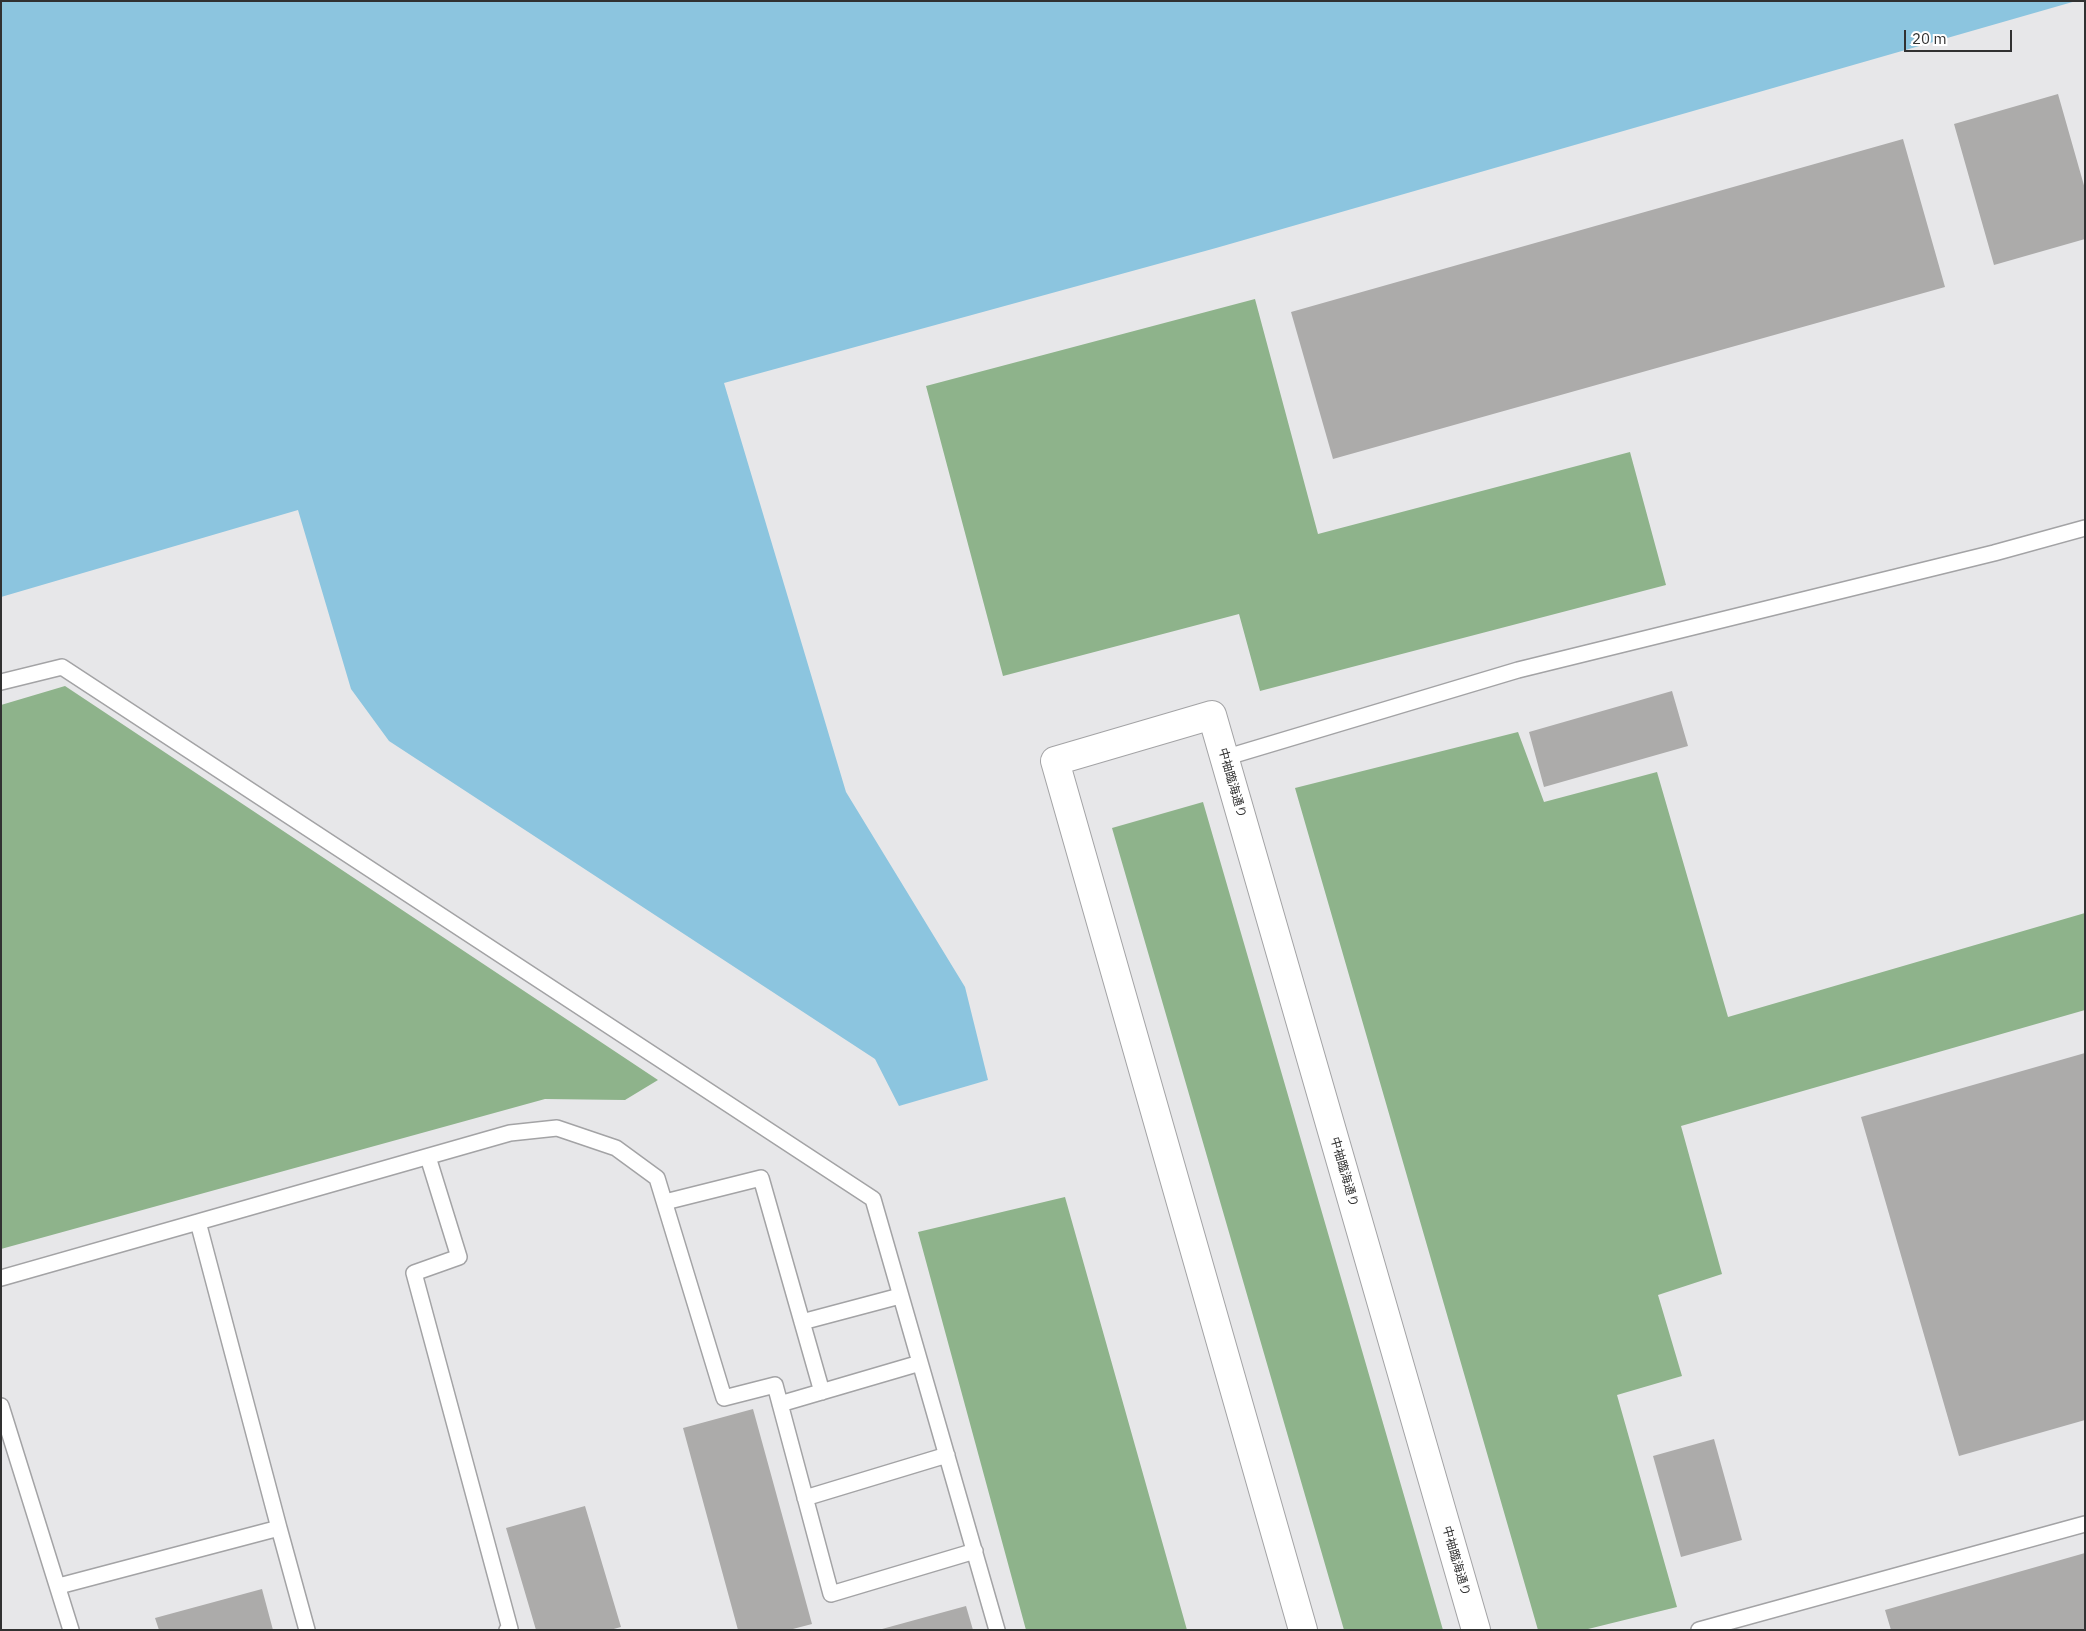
<!DOCTYPE html>
<html>
<head>
<meta charset="utf-8">
<style>
	body { margin:0 }
	#map { position:relative; width:2086px; height:1631px; overflow:hidden; background:#e7e7e9; font-family:"IBM Plex Sans",sans-serif }
	canvas { display:block }
	.frame { position:absolute; inset:0; border:2px solid #313131; pointer-events:none }
	.scale { position:absolute; left:1904px; top:30px; width:108px; height:22px; box-sizing:border-box; border:2px solid #313131; border-top:0; padding-left:6px; font-size:15px; line-height:18px; white-space:nowrap; color:#313131; -webkit-text-stroke:4px #fff; paint-order:stroke }
</style>
</head>
<body>
<div id="map">
<canvas width="2086" height="1631"></canvas>
<div class="frame"></div>
<div class="scale">20 m</div>
</div>
<script>
const c = document.querySelector('canvas').getContext('2d');
c.lineJoin = 'round';
function fillPath(path, color) { c.fillStyle = color; c.fill(path, 'evenodd'); }
function strokePath(path, color, width, dash) { c.strokeStyle = color; c.lineWidth = width; c.lineCap = dash ? 'butt' : 'round'; c.setLineDash(dash || []); c.stroke(path); }
function drawText(font, color, halo, rows, align = 'center') {
  c.font = font + ' "IBM Plex Sans","Noto Sans JP",sans-serif'; c.lineWidth = 5; c.setLineDash([]); c.textBaseline = 'middle'; c.strokeStyle = halo; c.fillStyle = color; for (const [text, x, y, turn = 0] of rows) {
    c.save(); c.translate(x, y); c.rotate((+turn || 0) * Math.PI / 180); c.textAlign = isNaN(turn) ? turn : align; if (halo) c.strokeText(text, 0, 0); c.fillText(text, 0, 0); c.restore();
  }
}
fillPath(new Path2D(`
	M1255,299l63,235 312,-82 36,133 -406,106 -21,-77 -236,62 -77,-290z
	M65,686l593,394 -33,20 -80,-1 -544,150v-544z
	M1518,732l26,70 113,-30 71,245 357,-104v97l-404,116 41,148 -64,21 24,81 -65,19 60,212 -93,23h-46l-243,-842z
	M1203,802l240,828h-99l-232,-802z
	M1065,1197l122,433h-161l-108,-398z`), '#8eb38b');
fillPath(new Path2D(`
	M1,1h2075l-860,247 -492,135 122,409 119,195 23,93 -89,26 -24,-47 -486,-318 -38,-52 -53,-179 -297,87z`), '#8cc5df');
fillPath(new Path2D(`
	M2058,94l27,95v50l-91,26 -40,-141z
	M1903,139l42,148 -612,172 -42,-147z
	M1672,691l16,55 -144,41 -15,-55z
	M2085,1053v367l-126,36 -98,-339z
	M753,1409l59,215 -23,6h-51l-55,-202z
	M1714,1439l28,101 -61,17 -28,-101z
	M585,1506l36,121 -11,3h-74l-30,-102z
	M2085,1553v77h-194l-6,-20z
	M262,1589l11,41h-114l-4,-12z
	M966,1606l7,24h-91v-1z`), '#acabaa');
const service = new Path2D(`
	M1,682l61,-15 811,532 124,431
	M1224,758l294,-88 476,-117 91,-25
	M428,1157l31,100 -45,16 96,356 -3,1
	M665,1202l96,-24 61,214
	M198,1222l312,-89 47,-5 59,20 41,30 67,220 51,-13 56,209 144,-43
	M1,1278l197,-56 81,306 -220,58
	M802,1322l98,-26
	M780,1404l140,-41
	M1,1406l70,224
	M805,1498l142,-43
	M279,1528l28,102
	M1699,1630l386,-106`);
const tertiary = new Path2D(`
	M1303,1630l-248,-869 157,-46 264,915`);
strokePath(service, '#a3a3a5', 18);
strokePath(tertiary, '#a3a3a5', 30);
strokePath(service, '#fff', 15);
strokePath(tertiary, '#fff', 28);
drawText('12px', '#313131', '#fff', [
	["中袖臨海通り",1232,783,74],
	["中袖臨海通り",1344,1172,74],
	["中袖臨海通り",1456,1561,74]
]);
</script>
</body>
</html>
